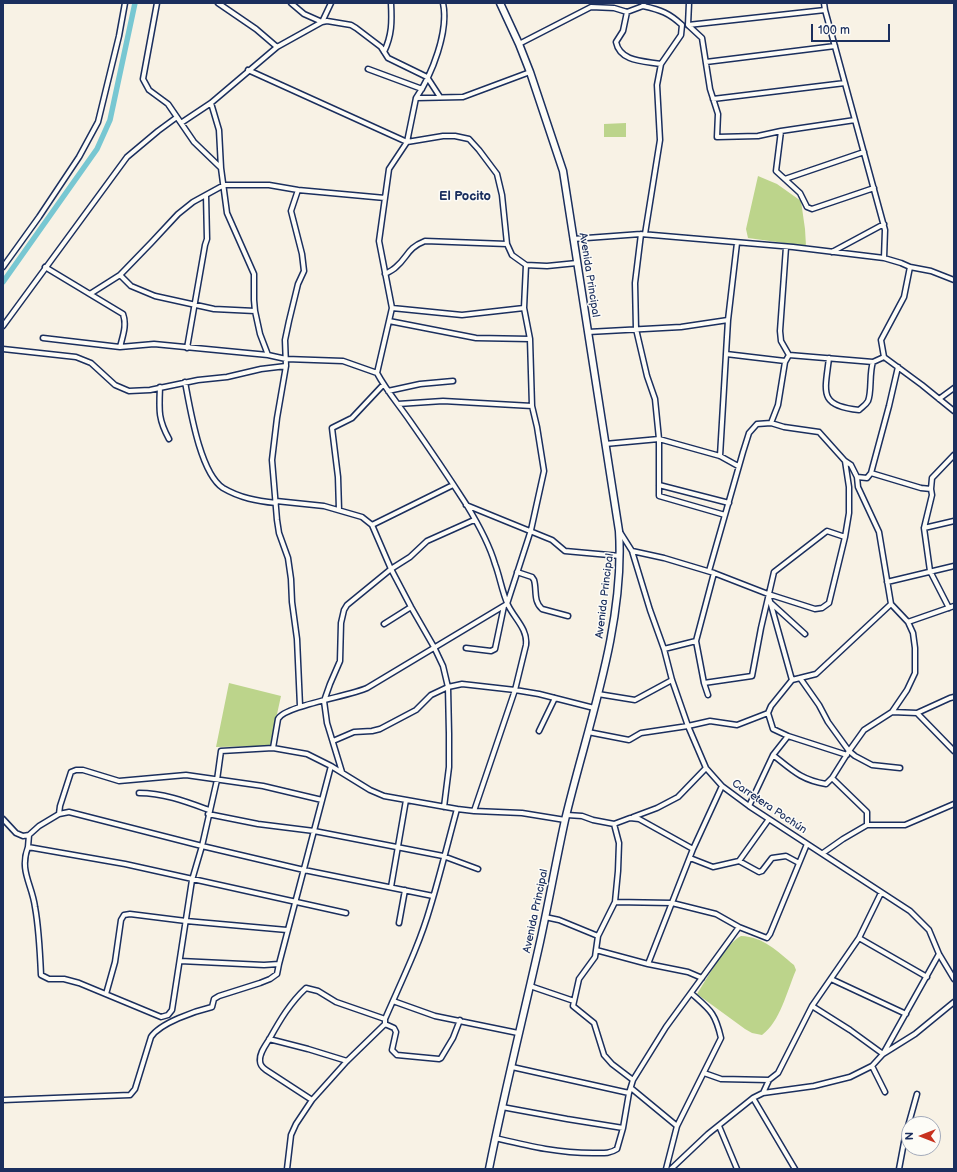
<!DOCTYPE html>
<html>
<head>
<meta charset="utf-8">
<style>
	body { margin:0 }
	#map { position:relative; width:957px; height:1172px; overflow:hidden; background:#f8f2e5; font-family:"Balsamiq Sans",sans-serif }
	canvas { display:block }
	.frame { position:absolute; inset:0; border:4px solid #1b2f5e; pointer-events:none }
	.north { position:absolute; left:901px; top:1116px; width:40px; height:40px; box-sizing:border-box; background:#fdfcf7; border:1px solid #a3aaba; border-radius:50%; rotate:270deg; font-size:11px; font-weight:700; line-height:16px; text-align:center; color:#1b2f5e }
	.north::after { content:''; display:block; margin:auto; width:14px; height:18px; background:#c8321e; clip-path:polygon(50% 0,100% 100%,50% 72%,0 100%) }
	.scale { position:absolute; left:811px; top:24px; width:79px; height:18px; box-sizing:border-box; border:2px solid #1b2f5e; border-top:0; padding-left:5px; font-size:12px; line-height:14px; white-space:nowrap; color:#1b2f5e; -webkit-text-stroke:3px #fdfcf7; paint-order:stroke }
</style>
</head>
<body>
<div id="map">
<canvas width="957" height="1172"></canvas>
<div class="frame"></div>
<div class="north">N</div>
<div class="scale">100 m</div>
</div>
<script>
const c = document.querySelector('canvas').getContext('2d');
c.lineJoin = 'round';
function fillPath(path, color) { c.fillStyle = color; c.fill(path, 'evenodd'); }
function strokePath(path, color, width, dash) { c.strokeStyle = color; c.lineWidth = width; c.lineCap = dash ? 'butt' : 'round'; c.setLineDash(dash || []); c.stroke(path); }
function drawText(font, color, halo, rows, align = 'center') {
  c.font = font + ' "Balsamiq Sans",sans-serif'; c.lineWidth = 3; c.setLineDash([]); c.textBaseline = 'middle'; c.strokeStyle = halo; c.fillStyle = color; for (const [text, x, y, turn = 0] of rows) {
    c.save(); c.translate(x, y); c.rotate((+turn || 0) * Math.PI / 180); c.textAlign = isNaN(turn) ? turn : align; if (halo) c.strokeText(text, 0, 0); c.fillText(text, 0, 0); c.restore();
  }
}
fillPath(new Path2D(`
	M626,123v14h-22v-13z
	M758,176l19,8 24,17 4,28 1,17 -58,-8 -2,-9z
	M229,683l52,13 -11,50 -54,1z
	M741,936c23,1 36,15 53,29l2,5c-9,21 -16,52 -34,65l-10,-2 -7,-4 -48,-35c10,-15 28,-50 44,-58z`), '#bcd48b');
strokePath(new Path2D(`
	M3,282l94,-133 13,-29 25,-117`), '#77c7d2', 5.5);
const minor = new Path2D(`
	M157,3l-14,76 6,11 19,14 26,38 27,26 6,45 27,61v26l1,11 5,23 8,21
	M218,3l38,26 21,18
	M291,3l13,11 18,8 5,-1 24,4 5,3 25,19 7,11 39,19 13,20
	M644,3l-1,3c18,4 26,7 39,19l-1,10 -20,29 -4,21 3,55 -15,94
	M689,3l-1,22 14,13 8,51 8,25 -1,23 41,-1 23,-5 74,-11
	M824,3l1,7 60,220 -1,28
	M627,12l16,-6
	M688,25l137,-15
	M519,44l72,-37 23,1 13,4 -4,19 -7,11c4,20 28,19 45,22
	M384,52c8,-17 8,-30 7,-49
	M706,62l129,-16
	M368,69l54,20
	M248,70l159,72 36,-6h12l14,3 10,11 18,24 5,21 5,49 5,11 14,10 -2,43 6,31 2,67 5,21 7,44 -13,59 -24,74 -140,84c-17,8 -83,18 -89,31l-5,29 34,6 24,12 39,24 14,6 73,13 17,2
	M416,98c16,-23 33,-67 27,-95
	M713,99l132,-16
	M211,103l8,27 2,38
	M181,123l30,-20 66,-56 45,-25 9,-19
	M781,131l-5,40 24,22 7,14 5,2 62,-21
	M785,179l79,-27
	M298,190l-7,21 11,43 2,17 -6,13 -9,37 -4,19 1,26 -9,52 -5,42 5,60 2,13 9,25 3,21 1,23 5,37 3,67
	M641,234l-6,49 1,46 11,47 8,23 4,40v57l66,19
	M573,239l68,-5 152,13 91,11 17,5 9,4 -6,30 -23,43 3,17 -11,5 -84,-7 -4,7 -7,43 -7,18 -14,1 -8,9 -6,19 -34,119
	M786,247l-6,84 1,10 8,14
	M832,252l52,-28
	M526,265l21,1 30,-3
	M3,267l36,-50 40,-60 19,-35 21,-86 6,-33
	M45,267l78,47c4,11 0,21 -3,33
	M910,267l21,4 23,9
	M385,274c4,-2 8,-4 11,-7 12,-10 11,-19 29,-26l82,3
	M120,275l11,11 24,10 59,13 41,2
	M90,294l30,-19 31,-32 27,-29 15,-12 31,-17h45l29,5 87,8
	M392,308l70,7 62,-7
	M389,321l87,17 54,1
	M3,326l124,-169 31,-26 19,-14
	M588,332l93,-5 47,-7 9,-77
	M43,338l77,9 34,-3 114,11 18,4 57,2 34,12c9,17 22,32 33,48 19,27 38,55 56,83 11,18 23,39 29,60 5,13 7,28 13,41 6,13 20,24 18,40l-11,45 -53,-6 -14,3 -17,8 -15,15 -36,19 -8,2 -18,1 -21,9
	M187,348l18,-103 2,-6 -1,-44
	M3,349l73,8 15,6 24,22 14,6 21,-1 48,-10 29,-3 34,-8 25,-3
	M726,354l59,7
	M884,357l38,28 32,26
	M829,358c-4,34 -11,48 30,52 3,-3 7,-5 9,-9 4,-9 1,-28 5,-39
	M377,373l15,-65 -13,-67 10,-72 18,-27 9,-44 47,-1 67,-25
	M185,382c5,26 15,91 38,106 17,10 34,13 53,15
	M160,387c-1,23 -2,32 9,52
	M388,391l32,-7 33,-3
	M939,399l15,-11
	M398,404l45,-3 89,5
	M605,444l54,-5 61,17 18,10
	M720,456l8,-136
	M845,461l6,4 6,12 10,1 4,-5 18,-67 9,-39
	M871,473l50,15 10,1 1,-11 22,-23
	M857,477l1,10 21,45 12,72 17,18 5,11 2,15v25l-8,17 -15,22
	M659,485l70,18
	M931,489l1,6 -8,33 6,43 19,37
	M276,501l48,5 38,11 10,8 19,44 20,38 23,40 9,19 5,21 1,47v33l-5,40
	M466,505l86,35 13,11 55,5
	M339,510l-1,-33 -6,-49 20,-10 31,-33
	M372,525l81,-40
	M924,528l30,-7
	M620,532l12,19 18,59 14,39 8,31 16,46 18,42 16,18 27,20 161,105 19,19 10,24 15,25
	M632,551l32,7 50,15 54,21 47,15 7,-1 7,-5 16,-66 4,-24v-26l-4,-26 -26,-29 -35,-5 -13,-4
	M517,572l15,5 2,3c3,10 -1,21 8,29l26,7
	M887,582l67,-16
	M771,603l34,31
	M908,622l46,-16
	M384,624l27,-17
	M466,648l25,3 4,-2 9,-43
	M664,649l32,-8
	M800,678l19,27 9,17 21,29 6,5 17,9 28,3
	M792,680l24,-6 75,-70
	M704,683l48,-7 9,-48 13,-56 53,-41 18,6
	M598,694l37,6 37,-20
	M708,695l-4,-12 -8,-42 18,-68
	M917,713l37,38
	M539,731l16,-33
	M588,732l41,8 12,-7 47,-7 22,-5 27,4 31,-12
	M788,736l59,19
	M773,755c19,15 28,25 53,29l6,-6 35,34v13
	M342,772l-15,-49 -3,-22 6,-17 10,-23 1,-38 3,-13 3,-5 44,-36 19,-12 17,-16 47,-21
	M832,778l17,-27 15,-21 28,-18 25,1 33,-15 4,-1
	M139,793c25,0 48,9 70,17
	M749,806l24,-51 15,-19 -15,-7 -5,-16 3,-7 21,-26 -24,-86
	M59,814l1,-8 11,-34 5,-2h7l36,11 67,-6 77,11 59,14
	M208,814l50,10 56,7 129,25 35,13
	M567,815l15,1 11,4 21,4 16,-6 9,1 54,30
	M633,817l24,-9 21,-11 28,-29
	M3,819l13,14 7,3 6,-1 10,-9 20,-12 10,-2 133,34 102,24 129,26
	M565,820l-43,-7 -48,-2 41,-121 24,4 55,14
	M614,824l5,19 -1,28 -3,31 -17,34 -3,21 -16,22 -6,27 21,17 10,32 8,9 21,16
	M29,835l-1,12 97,17 221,49
	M28,847c-9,24 4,37 7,60 4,22 5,45 6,68l8,4h15l15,4 82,34 7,-2 4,-5 20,-130 10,-34 15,-66 4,-29 52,-3
	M823,853l20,-14 24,-14h38l49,-21
	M690,858l23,9 26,-6 30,-42
	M739,861l20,11 3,-1 10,-13 14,-2 13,7
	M391,887l15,-87
	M615,902l57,1 44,11 23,13 28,11 3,-4 37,-90
	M545,917l14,3 39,16
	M399,923l6,-33
	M859,938l68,39
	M596,950l52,14 40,8 14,6
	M180,961l84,4 15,-1 52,-198
	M648,964l45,-115 29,-63
	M831,979l75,35
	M530,986l44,15
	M106,994l9,-32 6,-42 3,-5 6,-1 56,7 101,9
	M393,1001l42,15 83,17
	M812,1006l38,24 33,24 56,-100
	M385,1024l9,4 2,4 -4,18 5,5 42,4 2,-1 12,-20 7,-18
	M269,1039l39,10 39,12
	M872,1066l13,26
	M512,1067l117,26
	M704,1073l17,6 48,1
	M631,1088l46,38
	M763,1093l6,-13 9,-7 34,-67 47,-68 22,-45
	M753,1098l42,71
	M3,1100l127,-5 5,-6 16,-52c9,-14 44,-26 61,-30l2,-8 5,-3 41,-13 10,-4 7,-5 2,-10
	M312,1100l-46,-30c-3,-2 -6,-5 -6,-9 -1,-8 6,-16 10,-23 10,-18 20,-35 36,-50l12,3 18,11 49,17
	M502,1107l65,12 56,9
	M719,1126l18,43
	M495,1138c34,8 62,15 98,15 9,0 17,1 24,-4l6,-21 6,-35 4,-13 33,-53 73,-100
	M287,1169l4,-34 5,-11 16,-24 35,-39 38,-37v-5c16,-37 34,-73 45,-111 10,-33 18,-66 27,-99
	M666,1169l11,-43 44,-88c-6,-26 -11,-28 -30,-45
	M671,1169l37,-35 45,-36 10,-5 51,-7 36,-9 22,-11 11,-12 32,-20 39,-32
	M899,1169l6,-32 12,-43`);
const secondary = new Path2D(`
	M489,1169c15,-76 34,-151 51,-227 9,-41 16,-81 25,-122 22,-93 60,-193 54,-289l-56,-360 -33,-99 -11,-28 -19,-41`);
strokePath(minor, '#1b2f5e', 7);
strokePath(secondary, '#1b2f5e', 9);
strokePath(minor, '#fdfcf7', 4);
strokePath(secondary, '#fdfcf7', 6);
drawText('11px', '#1b2f5e', '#fdfcf7', [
	["Avenida Principal",589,275,81],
	["Avenida Principal",605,596,-83],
	["Carretera Pochún",769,807,34],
	["Avenida Principal",536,911,-78]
]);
drawText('bold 13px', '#1b2f5e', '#fdfcf7', [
	["El Pocito",465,197]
]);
</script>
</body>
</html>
